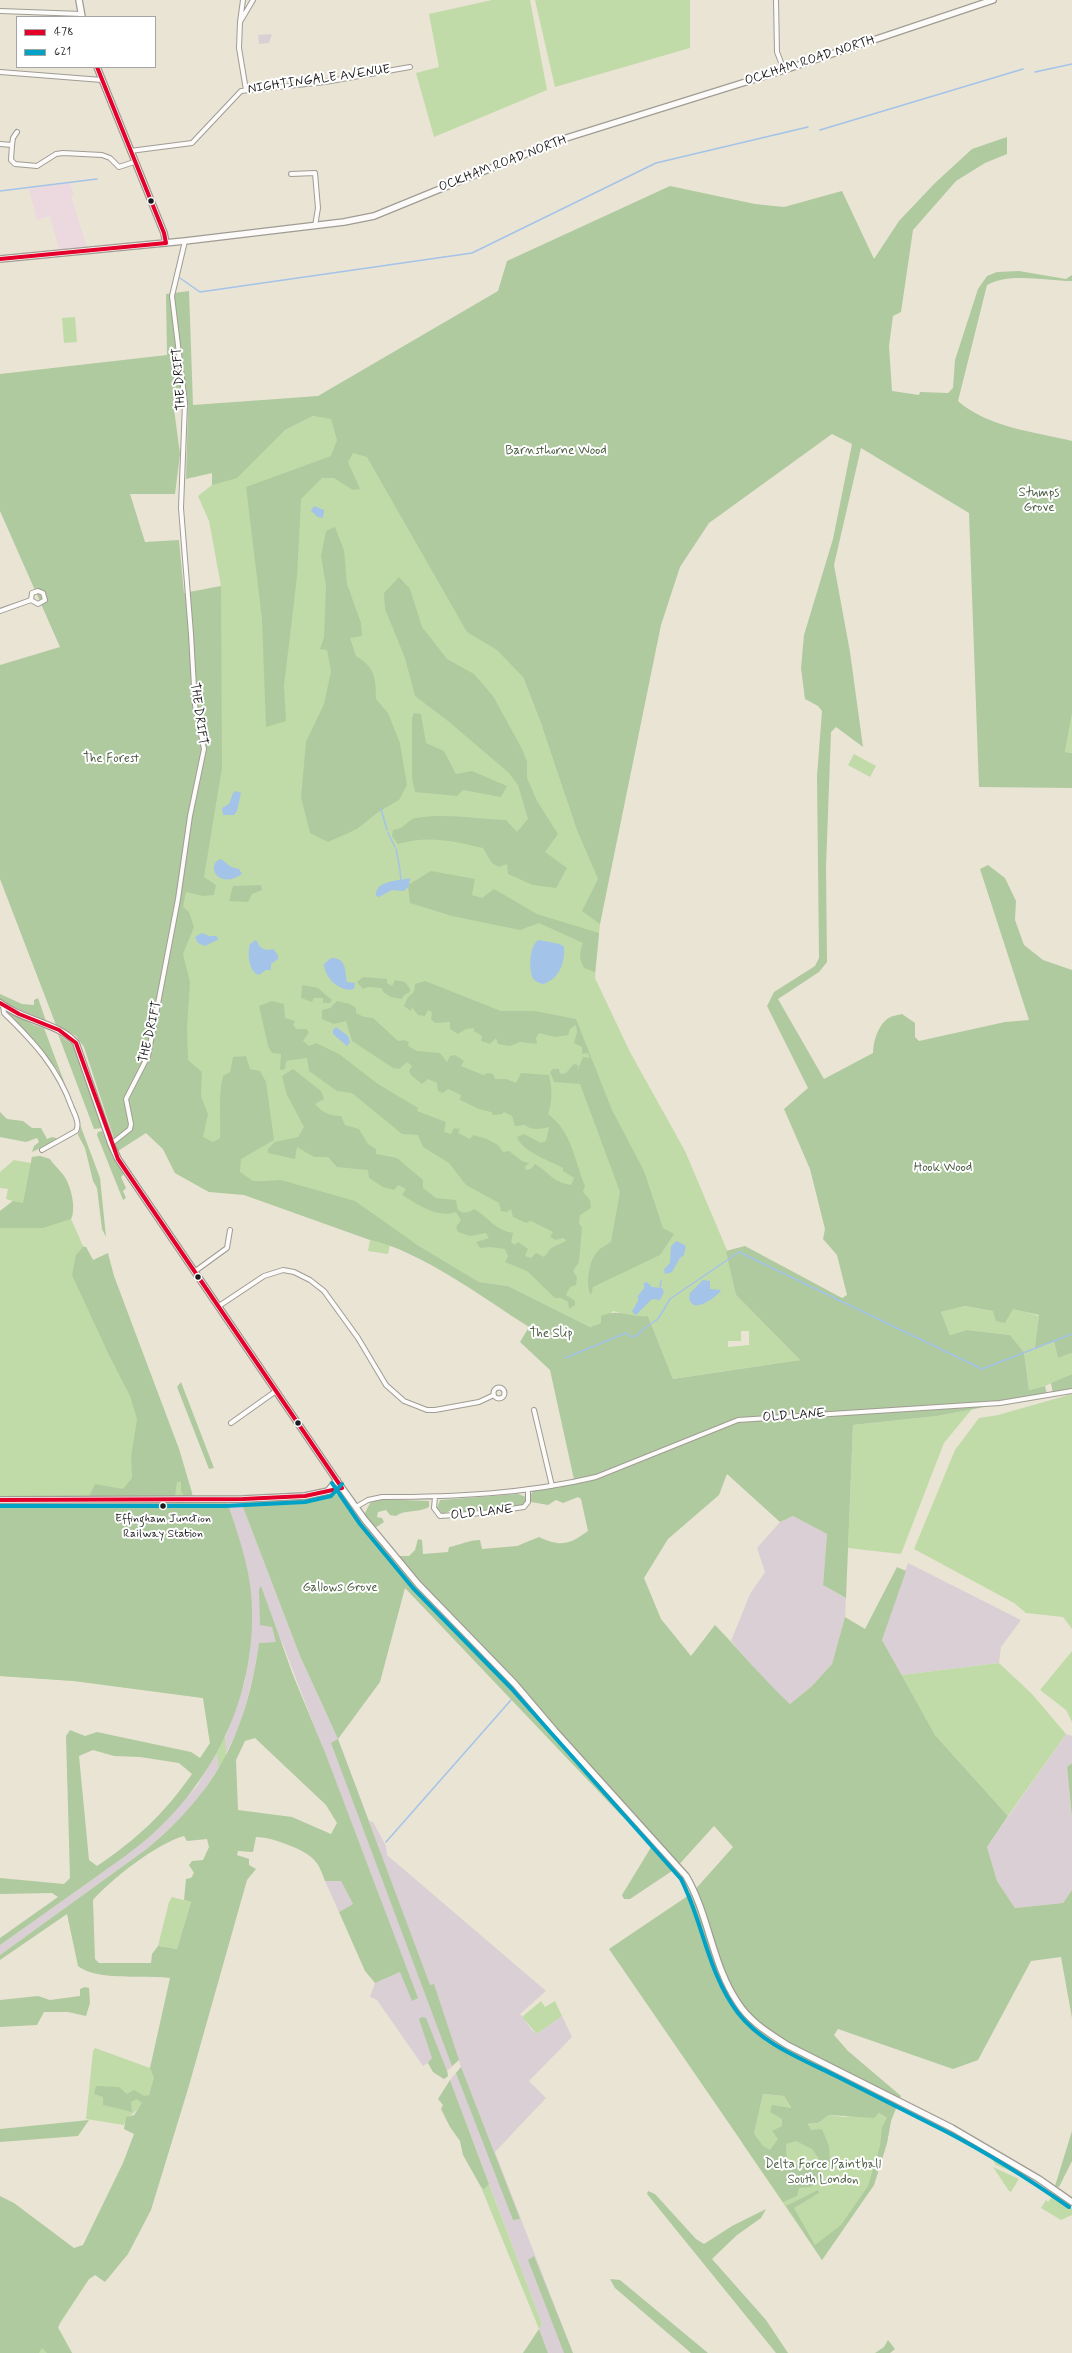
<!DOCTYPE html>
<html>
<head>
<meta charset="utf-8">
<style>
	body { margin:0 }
	#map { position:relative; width:1072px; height:2353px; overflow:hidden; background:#eae4d5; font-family:Mynerve,sans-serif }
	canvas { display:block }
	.legend { position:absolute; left:16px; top:16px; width:140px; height:52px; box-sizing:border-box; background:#fff; border:1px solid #a4a4a4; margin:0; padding:5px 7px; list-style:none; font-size:12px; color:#1c1c1c }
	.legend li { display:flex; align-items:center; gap:8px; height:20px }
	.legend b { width:20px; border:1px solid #a4a4a4 }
</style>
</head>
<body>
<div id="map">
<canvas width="1072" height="2353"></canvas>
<ul class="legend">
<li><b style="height:5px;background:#e4002b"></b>478</li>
<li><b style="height:5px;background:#01a2c5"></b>621</li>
</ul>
</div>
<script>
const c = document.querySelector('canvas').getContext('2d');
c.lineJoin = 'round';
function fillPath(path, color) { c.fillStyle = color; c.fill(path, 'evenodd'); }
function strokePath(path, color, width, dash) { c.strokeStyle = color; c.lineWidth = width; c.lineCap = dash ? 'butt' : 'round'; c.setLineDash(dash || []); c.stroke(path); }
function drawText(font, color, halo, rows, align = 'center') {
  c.font = font + ' Mynerve,sans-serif'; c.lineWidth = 4; c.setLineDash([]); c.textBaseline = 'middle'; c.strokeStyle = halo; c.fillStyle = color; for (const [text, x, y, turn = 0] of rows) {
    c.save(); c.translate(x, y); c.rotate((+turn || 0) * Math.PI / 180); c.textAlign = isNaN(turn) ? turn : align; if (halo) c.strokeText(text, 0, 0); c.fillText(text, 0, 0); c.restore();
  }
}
fillPath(new Path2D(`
	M70,183l4,13 -3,1 16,50 -28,3 -9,-34 -13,4 -8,-31z`), '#ecd9df');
fillPath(new Path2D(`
	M272,34l-3,9 -10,1 -1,-9z
	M227,1502h14l59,154 38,83 31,82 4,1 13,24 1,9 159,136 -26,23 12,16 5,4 25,-18 10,21 -43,44 17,17 -51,54 78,201h-25l-9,-24 3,-5 -92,-244 11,-13 -2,-7 -12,11 1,5 -4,3 -11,-7 -5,-9 -5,3 -46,-66 -7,-3 5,-14 25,-11 -19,-71 -99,-259 -23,1 -5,29 -13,52 -22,43 -19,29 -15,18 -37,34 -148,107v-10l100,-71 57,-44 40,-44 28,-48 20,-57 5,-31 -6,-92z
	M793,1516l34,18 -4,51 23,13 -1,19 -13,47 -20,22 -22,18 -24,-22 -35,-41 19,-47 15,-22 -8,-24 23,-26z
	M908,1563l113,57 -20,27 -2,16 -98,12 -19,-35z
	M1066,1734l6,2v27l-5,4 5,51v72l-9,13 -48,5 -18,-27 -10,-34z
	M325,1881h16l12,23 -14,8z`), '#dacfd4');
fillPath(new Path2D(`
	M492,0h38l17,90 -113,47 -18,-64 23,-6 -10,-53z
	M535,0h155v48l-135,39z
	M75,317l2,25 -13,1 -2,-25z
	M313,416l36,5 174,256 19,49 74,111 -16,87 -5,54 35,74 55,99 44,104 7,40 64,65 -127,19 -25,-63 -13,1 -22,-6 -11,12 -12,4 -82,-41 -29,-4 -63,-38 -135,-64 -28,1 -44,11 -34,-19 -12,-24 -17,-16 75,-547 -12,-65 -11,-25 14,-11v-12l73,-43zM741,1331h8v14l-21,2v-6h13z
	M1072,714v39l-7,-1z
	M854,754l22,12 -6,11 -22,-12z
	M40,1156l7,2 26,56 -2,5 12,27 3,1 7,13 4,-1 10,18 13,17 59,155 13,43v11l19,69 21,252v29l-64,252 -21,67 -17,38 -35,65 -6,4 -31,48 14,26h-61c10,-11 25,-18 34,-30 106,-134 137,-313 179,-475l1,-23 -2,-29 -6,-41 -7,-12 -7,-45 -129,-17 -74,-5v-465l13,-10 -7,-2 2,-10 -8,-1v-16l14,-12 17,3 1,-6z
	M370,1240l20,4 -2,10 -20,-3z
	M965,1306l28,5 20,-3 26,8 -3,32 18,-6 4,16 14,-5v21l-27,12 -16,4 -5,-38 -14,-17 -43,-5 -17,5 -9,-23z
	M1072,1394v235l-9,-12 -37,-4 -12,-10 -100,-54 41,-99 24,-32 19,-3z
	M972,1409l-28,34 -43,111 -53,-6 5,-123 84,-9z
	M1072,1651v71l-6,-12 -26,-20z
	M999,1663l33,31 34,40 -58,82 -73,-81 -34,-60z
	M172,1897l19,5 -14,47 -19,-3 11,-44z
	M541,2001l4,6 10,-6 7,15 -25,18 -15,-17z
	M95,2048l55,20c1,2 3,6 4,9 2,12 -17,37 -28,41l-2,7 -38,-6 7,-68z
	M763,2094l21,2 16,30 18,-3 11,-8 15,2 35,-4 12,8 -4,22 -13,42 -52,75 -80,-117 12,-9z
	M994,2156l40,25 -38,-16 -3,-4z
	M993,2167l26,12 -8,13 -2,-1z
	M489,2184l53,140 -3,5 -58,-142 3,1z
	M1055,2193l3,6 14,9v7l-11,5 -20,-12 5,-8 2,2z`), '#c1dba8');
fillPath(new Path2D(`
	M1007,137v17l-22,9 -29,18 -43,49 -12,82 -8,4 -4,30 3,45 27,4 1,-3 28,1 5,-5 2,-28 23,-71 9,-13 10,-4 22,-1 47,8 6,-4v6c-25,0 -63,-9 -85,4l-29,116c29,26 77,31 114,40v273l-7,38 7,1v35l-93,-1 -10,-274 -108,-65 -27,117 16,87 13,95 -27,-20 -5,5 -5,135 1,95 -8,10 -41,27 46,80 49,-26c0,-11 5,-27 14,-34 4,-3 11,-4 15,-5l13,9v14l4,4 86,-19 24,-2 -49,-151 8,-4 17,13 11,23 -1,19 9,25 19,15 29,10v383l-14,5 -4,-16 -19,6 4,-33 -26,-6 -8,14 -9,-2 -3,-10 -28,-5 -24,6 9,23 17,-5 43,5 14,17 5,38 16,-4 2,9 -110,21 -84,9 -7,173 -23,-13 4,-51 -34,-18 -13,6 -53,-48 -8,21 -51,44 -24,39 17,41 30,37 24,-31c25,26 48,54 75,79l22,-18 20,-22 13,-47 20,12 32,-62 9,4 -24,69 53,95 73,81 -21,31 10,34 18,27 48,-5 9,-13v128l-11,-61 -30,4 -53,99 -25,9 -115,-40 -4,6 14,16 53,45 -10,25 -4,22 -13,42 -52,75 -36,-54 32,-16 1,3 -25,15 21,37 26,-20 27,-39 12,-40 2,-19 5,-9 -8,-5 -5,5 -45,-3 -11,8 -10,1 3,6 11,-1 7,17 1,16 -7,3 -11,-16 -16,-8 -10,3 1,20c11,0 21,6 32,4l2,9 -10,10 -12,1 -2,8 -14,6 -174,-253 83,-56 41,-46 -19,-21 -39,43 -45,30h-6l-2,-4 31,-51 -33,-30 -215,-226 -25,94 -42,57 92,246 4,-1 25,76 -7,6 -121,-323 7,-4 -38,-83 -59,-154 77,-5 15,-4 13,5 52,58h11l6,-6 3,-11 4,1 1,14 25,-2 1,-5c11,-2 20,-7 31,-7l2,9 35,-3 22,-9c21,10 30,8 49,-6l-7,-32 -3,-2 -15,6 -7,-3 -8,5 -17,-3v-8l3,-4 41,-6 -25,-114 -30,-28 9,-15c-44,-28 -110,-77 -159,-87l-126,-45 -35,-3 -34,-19 -12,-24 -17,-16 -28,18 -34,-104 -8,-11 -20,-11 -56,-146v-214l60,-18 -60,-136v-137l167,-19 -1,-61 23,-3 4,114 125,-9 180,-105 9,-30 163,-75 85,18 29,3 58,-16 32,68 25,-38 36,-38 37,-34zM188,406l-2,73 26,-6v12l25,-7 48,-48 28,-14 18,3 6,21 -6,16 -85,31 16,132 4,108 20,-6 -2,-35 13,-109 4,-78 21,-21h12l19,12 7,-1 -12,-27 5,-9 14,4 100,175 30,18 26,27 19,49 35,104 21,49 -16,32 18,13 61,-299 19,-58 29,-44 123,-89 20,10 -19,95 -29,96 -3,33 4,31 13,7 4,5 -5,65 2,182 -4,8 -41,26 -7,14 41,82 -24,21 26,60 15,60 -2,10 14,16 10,40 -5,3 -97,-52 -19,5 10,44 64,65 -127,19 -25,-63c-20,2 -28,-8 -47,0v7l-11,4 -82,-41 -29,-4 -63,-38 -61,-43 -74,-21 -28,1 -13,-9 1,-13 33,-19 -8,-58 -6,-11 -10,-2 -4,-13 -13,1 -3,15 -7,4c-5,19 -2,42 -3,62l-7,4 -10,-5 5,-23 -7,-18 1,-24 -14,-12 -1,-32 3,-46 -7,-28 11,-27 -5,-15 -6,-5 3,-15 17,4 11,-1 2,-10 -12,-8 18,-109 -1,-182 -37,7 -5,-53 -34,2 -15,-48h45l5,-40 -6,-45zM763,2094l21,2 7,12 -19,-3 -2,7 12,7v7l-10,5 6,8 -8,11 -7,-4 -9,-12z
	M335,527l9,23 3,34 14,39 1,13 -12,2 6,18c19,11 20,23 20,43l12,14 12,30 7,42 -8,15 -22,13 -20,16 -29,13 -18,-9 -9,-36 5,-55 18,-38 7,-33 -4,-21 -7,-1 4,-12 2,-51 -5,-30 5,-25z
	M399,577l11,12 12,38 25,32 27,15 19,22 29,53 5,13v16l10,23 21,33 -13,18 22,16 -11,20 -23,-3 -25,-11 -1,-10 -8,3 -7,-4 -9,-15c-31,-7 -54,-13 -85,-4l-6,-8 1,-6c13,-1 14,-11 23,-12 29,-5 61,1 90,2l11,12 11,-13 -10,-34 -9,-12 -61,-52 -33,-25 -10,-38 -20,-49 -1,-16z
	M414,713l7,1 5,29 18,8 12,23 16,-3 35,15 -6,11 -38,-7 -6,6 -42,-4 -3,-14v-60z
	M431,871l44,8 -3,16 10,3 12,-9 43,25 62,19 -4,39 -11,-4c-5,-10 -5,-15 -1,-25l-44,-20 -19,7 -68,-14 -42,-13 -2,-18z
	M261,885l1,5 -10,4 -4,8 -19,-1 4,-15z
	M363,977l24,2v4l5,3 3,-6 10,2 5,7v3l-6,3 -2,4 -11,-2 -8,-5 -1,-4 -14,-1 -5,2 -6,-7z
	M425,981l76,30h33l42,8 36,91 32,61 19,57 11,6 -14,21 -67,32 -2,8c-6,-10 -2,-36 7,-44 3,-4 9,-6 13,-9l9,-50 -40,-108 -26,-2 -4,-10 3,-3h6l1,5 6,-1 8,-9 4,1v4l5,-12 7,1 -2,-5 -6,1v-7l-8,-4 3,-11 -1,-7 -6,4 -2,6 -13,2 -16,-4 -3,5 1,6 -17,-2 -10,4 -12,-2 -2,-6 -6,6 -9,-3 1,-5 -8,-5v-3l-8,1 -8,5 -8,-5v-7l-15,1 -4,-4 1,-7 -4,-2 -3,6 -7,-1 -6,-8 -1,4 -7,-5 4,-9 6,-5 1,-8z
	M302,985l16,3 14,12 -2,3h-7v-5h-9l-2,4 -11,-4z
	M0,994l22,10 12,1v-5l4,-2 8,23 -43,-19 -3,-2z
	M272,1001l12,3 1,14 10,3 -2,4 3,4h10l3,3 -6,9 6,5 7,-3 23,11 39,30 40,24 -1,3 29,11 -2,10 7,2 3,-6 6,1 -2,4 12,6 3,-4 14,4 11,6 5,7 6,-1 13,10 7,2 -4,4 1,3 5,-1 4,-5c14,8 17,18 36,21l3,-7 -11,-7v-3c-11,-6 -42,-17 -46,-31l7,-3 17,9 5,-2 3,-14c-10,2 -16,4 -24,-2l-10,1 -3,-10 -8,-4 -2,2 -9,1 -2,-3 -12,-3 -19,-9 1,-5 -13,-6 -5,4 -5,-2 -1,-8 -9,-4 -6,5 -11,-9 -2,-4 3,-5 -5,-4 -8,7 -6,-1 -41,-27 -6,-20 -12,3 -12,-5v-9l8,-2 7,-7 13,3 6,4v5l8,4 9,1 25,23 6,-1 5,2 -1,4 9,5 23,2 7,9 3,-6 5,-1 9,6 -3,5 22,9 5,-2 5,1 2,5h11l10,4 5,-10 28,2c3,14 4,25 -1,39 24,18 26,45 37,72l-2,6 7,8 1,8 -11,7 -1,9 3,3 -3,35 -6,9 4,6 -1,8 -6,2 -4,8 9,6v4l-6,4 -1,-7 -7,-4h-6l-28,-27 -22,-9 3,-6 -3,-7 -15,-2 -10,1 -4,-6 13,-4 -3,-5 -16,3 -12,-4 -2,-5 5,-7 -5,-8c-18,7 -39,-8 -54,-17l4,-6 -8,-4 -4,5 -11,-3 -14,-9 -1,-8 -31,-3 -9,-10h-14l-17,-10 -2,12 -27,-6v-4l7,-7 23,-5 6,-10 -17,-32 -5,-19 11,-7 28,22 3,8 -9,5c8,9 15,12 26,12l4,9 14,4 9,15 8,5v5l21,4 26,22v8l13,10 20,2 2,10c5,4 11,3 16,-1 16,9 19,20 39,24l-2,9 4,3 3,-3 10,7 -3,7 6,2 5,-5 8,4 7,-9 15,-7 -2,-3 -9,2 -5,-4 3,-4 -22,-11 -5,2 -13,-6 -2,-8 -4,3 -6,-1 -2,-8 -33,-18 -17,-22 -26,-16 -5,-12 -16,-1 -50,-41 -15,-2 -28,-20 -2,-13 -21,3 -1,8 -5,1 1,-16 -9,-1 -4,-7 -9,-40z
	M6,1010l28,15 10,3 56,150 6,59 -4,-8 -5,-41 -4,-7 -8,-33 -7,-13 2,-6 -2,-10 -21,-50z
	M58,1034l16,12 28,82 -8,1z
	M0,1112l7,7 16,2 9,7h9l6,11 5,-2 8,2 -28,13 2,-6 5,-4 -2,-4 -11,4 -26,-5z
	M102,1131l10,25 13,17 -4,4 5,11 -3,3 3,7 -3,2 -26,-65 1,-3z
	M40,1156l10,3c3,5 6,7 10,12 10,9 17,36 11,48l-28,9h-43v-17l13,-10 10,2 9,-46z
	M83,1247h3l7,13 15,-7 6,23 65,173 14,48 -7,2 -5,-8v-9h-4l-2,14 -86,1 6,-13 28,5 9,-11 -1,-21 6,-38 -7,-23 -21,-41 -37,-80 4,-20z
	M1072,1374v14l-19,6 -2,-11z
	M181,1382l33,86 -5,1 -32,-82z
	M518,1494l8,3 -1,6 -5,5 -55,4 -11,-3 -11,5 -6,-6 3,-8z
	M379,1499l50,2v6c-10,6 -24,2 -33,9l-6,-1 -4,-5 -8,2 -1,5 5,1 2,4 -9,6 -11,-13 6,-12z
	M227,1502c10,29 21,60 24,91 8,89 -29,175 -93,236 -21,20 -46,36 -69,53 -30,21 -59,42 -89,63v-7l58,-41 -6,-4 -52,1v-16l64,6 6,-6 -4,-142 4,-6 15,6 12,-4 94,20 9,6 10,-15 -7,-45 -129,-17 -74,-5v-171zM93,1750l21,6 26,1 39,6 13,11c-28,40 -55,65 -95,92l-8,-6 -10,-104z
	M261,1586l32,89 33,80 92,243 -6,3 -12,-29 -25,11 -10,-12 -26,-59 14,-8 -12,-23h-16c-3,-8 -6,-18 -14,-24 -11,-9 -40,-20 -55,-20l-3,15 -15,-1 -1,4 12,4v6l7,4 -9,11 -59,209 -37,121 -23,44 -23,28 -10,-7 -6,4 -29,43 -2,6 14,25h-25l-5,-5 -3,5h-39v-157l14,7 60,45 9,-3 40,-82 11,-29 -10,-5 2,-12 8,-2 8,-12 -5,-4 -6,3 1,10 -29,-7v-8l-9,-3 2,-8 23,1 8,7 7,-4 10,6 5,-1 5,-17 -4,-10 20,-90c-26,-4 -71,4 -92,-12l-11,-52 -67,46v-5l148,-107c70,-59 98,-115 111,-205l17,-1 -4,-15 -12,-2 -1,-36zM255,1738l71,67 11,18 -6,11 -39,-17 -54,-7 -2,-50 9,-19zM184,1836l3,5 20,-2 2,8 -6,13 -11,1 -3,4 5,8 -3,5 -5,1 -2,21 7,2 -14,47 -19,-3 -6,8 -1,9h-52l-4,-4 -2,-59c17,-20 66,-58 91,-64z
	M1072,1763v55l-5,-51z
	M85,1987l4,1 1,15 -4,13 -18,-4h-24l-7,13 -37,2v-27l38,-4 12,4 30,-4v-7z
	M422,2017l4,1 21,53 1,5 -4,3 -11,-7 -5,-9 4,-5 -13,-39z
	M461,2067l59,152 -7,1 -57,-147z
	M450,2080l39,104 -5,5 -3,-2 -18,-32 -3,-14 -10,-14 -9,-18 2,-4 -5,-6z
	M89,2120l-11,16 -78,6v-13z
	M1072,2131v30l-13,26 -4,-1z
	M648,2191l7,3 41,45 8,5 28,-18 34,-17 -5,9 -24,17 -25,24 54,61 22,33h-12l-129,-159z
	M534,2256l39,97h-9l-36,-93z
	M610,2279l10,1 88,73h-17l-76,-65z
	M539,2329l9,24h-25z
	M888,2340l7,9 -5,4h-15l9,-6z`), '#afca9e');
fillPath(new Path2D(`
	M314,506l10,4 -1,8 -5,-1 -7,-6z
	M236,791l5,2 -4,18 -3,4h-11l-1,-7 7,-4 4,-11z
	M221,859l10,8 8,2 3,5c-24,17 -37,-10 -21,-15z
	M410,878l-1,8 -5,5 -12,-1 -13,7 -3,-1c-1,-16 23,-15 34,-18z
	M202,933l7,3h7l3,3 -14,7 -7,-3 -3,-6z
	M256,940l4,7 6,3 7,-1 5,6v4l-7,5v6h-5l-7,5c-10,-3 -12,-22 -9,-31z
	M539,940l21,4 4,3c1,15 -4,32 -21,37 -3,-1 -6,-2 -9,-4 -6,-8 -5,-36 5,-40z
	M331,958c16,-1 14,14 16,24l8,1 -1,6c-14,4 -30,-12 -30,-25z
	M336,1027l12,9 2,6 -3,4 -14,-12v-4z
	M677,1241l9,5 -2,9 -4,3 -8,14 -7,2 -1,-5 6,-6 1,-17z
	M703,1280l7,1v8l11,1c-2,5 -20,18 -27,15 -2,-1 -3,-3 -5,-5l1,-7z
	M647,1282l5,5 10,1 2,4 -4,8 -8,-1 -16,16 -2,-1 -2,-3 6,-10v-5l6,-8v-5z`), '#a3c3e8');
strokePath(new Path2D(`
	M1035,72l37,-8
	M820,130l203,-61
	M0,191l97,-12
	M180,278l20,14 272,-39 184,-90 152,-36
	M381,809l6,21
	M388,833l7,14
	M396,849l4,21
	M400,871l1,10
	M660,1287l1,-7
	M565,1358l61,-25 6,4 6,-2 4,-5 16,-11 12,-20 69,-47 243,117 90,-35
	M386,1842l125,-142`), '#a3c3e8', 1.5);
const street = new Path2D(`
	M243,0l-3,22 13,-22
	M776,0l1,52 7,18
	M0,11l82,3
	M240,22l-1,26 7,42
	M0,72l102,8
	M0,144l12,1 -1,15 4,4 22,2 19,-12 7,-1 39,2 8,3 9,9 15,-5
	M12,145l1,-7 4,-6
	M130,151l62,-8 49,-52 84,-9 85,-15
	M291,174l24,-1 3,35 -3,18
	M38,591l5,2 2,7 -7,4 -7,-4 1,-7z
	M0,611l31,-11
	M3,1005l1,8c30,29 54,55 68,95 3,7 8,16 4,23l-34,19
	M111,1144l19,-15 1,-5 -5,-25 22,-43 30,-157 12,-83 14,-67 -9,-44 -4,-71 -10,-126 4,-105 -13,-107 13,-55
	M194,1272l33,-24 3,-18
	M219,1306l45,-30 19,-6 11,2 16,8 14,11 34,47 28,47 18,16 23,9h8l44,-8 15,-7
	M493.5 1393a5.5 5.5 0 1 1 11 0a5.5 5.5 0 1 1-11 0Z
	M534,1410l18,76
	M231,1423l45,-32
	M435,1497l-1,11 6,8 43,-3 41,-6 4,-5v-13
	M356,1507l12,-7 14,-3c72,0 143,-3 214,-20l142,-57 262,-17 72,-12`);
const secondary = new Path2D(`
	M79,0l3,17
	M97,67l67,166 2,10
	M0,259l185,-18 159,-19 30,-6 186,-76 224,-70 209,-70
	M0,1003c23,18 57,19 76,40l35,101 7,15 224,329 23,32 53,64 97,100 40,47 131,145c23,39 26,89 52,127 12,19 31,30 49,42l165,83 87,51 33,23
	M328,1491l9,-11
	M0,1500l243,-1 62,-3 37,-8`);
strokePath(street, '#a09c94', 6);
strokePath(secondary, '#a09c94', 8);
strokePath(street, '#fcfbf9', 4);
strokePath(secondary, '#fcfbf9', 5.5);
strokePath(new Path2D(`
	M97,67l67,166 2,10
	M0,259l166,-16
	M0,1003l19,11 40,16 17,13 42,116 224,329
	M0,1500l243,-1 62,-3 37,-8`), '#e4002b', 4);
strokePath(new Path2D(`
	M332,1483l28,41 53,64 98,100 170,191c22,43 27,95 57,134 24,31 64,46 98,63 37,19 74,37 111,56 42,22 83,48 122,75
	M0,1506h225l80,-4 26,-6 11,-12`), '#01a2c5', 4);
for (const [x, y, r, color] of [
	[151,201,3.5,"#1c1c1c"],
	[198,1277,3.5,"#1c1c1c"],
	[298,1423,3.5,"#1c1c1c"],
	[163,1506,3.5,"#1c1c1c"]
]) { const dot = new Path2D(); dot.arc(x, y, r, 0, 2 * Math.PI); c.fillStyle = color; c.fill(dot); strokePath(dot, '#fff', 1.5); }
drawText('12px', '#1c1c1c', '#fff', [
	["Effingham Junction",163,1519],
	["Railway Station",163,1534]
]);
drawText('13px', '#1c1c1c', '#fff', [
	["OCKHAM ROAD NORTH",810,61,-18],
	["NIGHTINGALE AVENUE",319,80,-8],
	["OCKHAM ROAD NORTH",503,164,-21],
	["THE DRIFT",180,379,-94],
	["THE DRIFT",198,714,82],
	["THE DRIFT",151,1032,-77],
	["OLD LANE",794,1416,-4],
	["OLD LANE",482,1513,-6]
]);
drawText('13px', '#4a5c40', '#fff', [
	["Barnsthorne Wood",556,451],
	["Stumps",1039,493],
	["Grove",1039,508],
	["The Forest",111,759],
	["Hook Wood",943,1168],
	["The Slip",551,1334],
	["Gallows Grove",340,1588],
	["Delta Force Paintball",823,2165],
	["South London",823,2180]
]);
</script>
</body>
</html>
